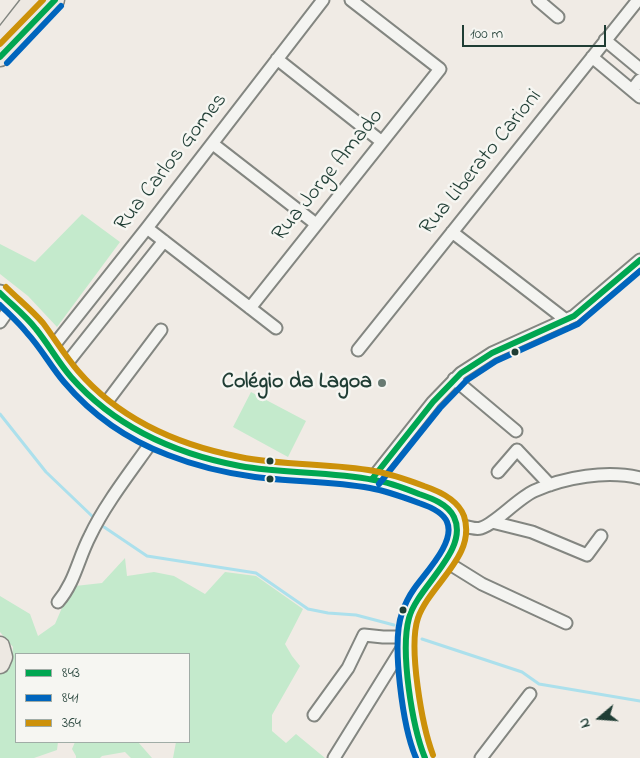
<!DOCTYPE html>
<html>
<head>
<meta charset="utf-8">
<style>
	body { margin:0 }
	#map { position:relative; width:640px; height:758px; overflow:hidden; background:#f0ebe5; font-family:"Indie Flower",sans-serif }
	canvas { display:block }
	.legend { position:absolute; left:15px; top:653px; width:175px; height:90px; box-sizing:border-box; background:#f6f6f2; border:1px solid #a0aca6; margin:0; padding:6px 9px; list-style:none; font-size:15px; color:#1f3d34 }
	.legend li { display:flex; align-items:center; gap:10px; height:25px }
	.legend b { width:25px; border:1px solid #a0aca6 }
	.north { position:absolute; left:575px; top:693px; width:50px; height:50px; -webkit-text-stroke:4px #f6f6f2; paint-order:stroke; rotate:252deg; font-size:14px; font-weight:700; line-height:20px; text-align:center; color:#1f3d34 }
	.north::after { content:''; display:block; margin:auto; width:18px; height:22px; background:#1f3d34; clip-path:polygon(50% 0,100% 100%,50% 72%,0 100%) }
	.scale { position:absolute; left:462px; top:25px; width:144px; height:22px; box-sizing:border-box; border:2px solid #1f3d34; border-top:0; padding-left:6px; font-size:15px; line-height:18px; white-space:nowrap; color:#1f3d34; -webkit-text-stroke:4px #f6f6f2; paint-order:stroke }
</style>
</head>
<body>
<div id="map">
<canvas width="640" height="758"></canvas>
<ul class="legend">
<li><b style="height:6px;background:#00a651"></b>843</li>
<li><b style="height:6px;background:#0065bd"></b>841</li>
<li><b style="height:6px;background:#cc910a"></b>364</li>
</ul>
<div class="north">N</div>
<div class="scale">100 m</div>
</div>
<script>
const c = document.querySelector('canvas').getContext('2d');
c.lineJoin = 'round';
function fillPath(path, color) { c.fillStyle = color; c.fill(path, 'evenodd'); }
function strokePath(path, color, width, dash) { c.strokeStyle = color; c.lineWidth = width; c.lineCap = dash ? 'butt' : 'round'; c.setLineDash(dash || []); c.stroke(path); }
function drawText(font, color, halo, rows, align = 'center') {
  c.font = font + ' "Indie Flower",sans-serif'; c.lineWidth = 5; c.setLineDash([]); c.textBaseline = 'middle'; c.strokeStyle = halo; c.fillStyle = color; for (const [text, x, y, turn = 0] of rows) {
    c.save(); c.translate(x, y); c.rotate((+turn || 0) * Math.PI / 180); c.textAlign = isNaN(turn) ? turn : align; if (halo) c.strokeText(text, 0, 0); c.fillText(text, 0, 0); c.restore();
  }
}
fillPath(new Path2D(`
	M82,214l38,28 -63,85 -29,-31 -28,-22v-30l35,18z
	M251,392l55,29 -18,36 -55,-30z
	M125,558l2,18 27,-4 20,4 31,18 20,-22 31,4 47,33 -18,35 7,12 8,10 -28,49v16l14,12 10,-9 29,24h-152l3,-16h13v-88h-173v88h42l-1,8 -23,8h-34v-85l11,-7 2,-19 -13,-15v-36l30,18 8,22 17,-12 9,-21 11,-17 27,-3z
	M75,742h63l14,16h-21l-6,-6 -23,4 -2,2h-24v-2l-4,-7z`), '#c4eacc');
strokePath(new Path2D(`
	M0,414l46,58 46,44
	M104,527l43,29 109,17 52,36 20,4 28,2 38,10
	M422,639l100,33 17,12 101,17`), '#ace0ec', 3);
const street = new Path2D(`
	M538,0l20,17
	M605,40l35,29
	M592,57l48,40
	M277,59l105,83
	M632,90l8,-10
	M213,144l103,80
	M147,228l129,100
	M452,232l114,88
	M250,308l190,-239 -89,-69
	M0,322l12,-17
	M51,349l96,-121 176,-228
	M358,350l280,-350
	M64,367l100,-126
	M454,379l62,52
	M103,407l58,-77
	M498,472l19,-22 33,35
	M372,479l61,-77 28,-29 31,-20 82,-37 66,-56
	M492,522l40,10 55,23 14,-19
	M458,524c7,2 16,6 23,4 14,-4 36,-29 53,-37 31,-14 73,-21 106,-13
	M445,561l37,23 84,39
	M58,602c17,-20 20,-43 32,-66 15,-32 42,-66 63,-96
	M314,715l34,-47 16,-33 19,2h23
	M334,758l72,-116
	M481,758l49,-64`);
const secondary = new Path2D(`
	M0,293c13,13 28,25 39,40 11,14 21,31 33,45 43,51 104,76 168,88 44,8 88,6 131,13 17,3 33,9 49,15 12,4 29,12 35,24 16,30 -39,69 -46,100 -7,26 3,116 16,140`);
const primary = new Path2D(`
	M0,41l32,-41
	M0,57l16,-18 39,-39
	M0,646l3,11 -3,7`);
strokePath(street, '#838681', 15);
strokePath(secondary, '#838681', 19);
strokePath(primary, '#838681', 21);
strokePath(street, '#f4f4f1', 11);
strokePath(secondary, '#f4f4f1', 15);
strokePath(primary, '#ede8e2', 18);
strokePath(new Path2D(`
	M0,57l55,-57
	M0,293c12,12 26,23 36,36 13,16 22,33 35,48 44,50 105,77 169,89 44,8 89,5 134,14 15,2 30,8 45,14 12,4 29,10 35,23 16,33 -37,70 -45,101 -9,33 3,108 16,140
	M372,479l61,-77 28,-29 31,-20 82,-37 66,-56`), '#00a651', 6);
strokePath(new Path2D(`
	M7,63l54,-57
	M0,305c9,9 19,18 27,28 14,15 24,34 37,49 28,33 64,58 104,73 28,11 57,18 87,22 38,5 77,4 115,11 17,3 33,9 49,15 9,3 24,9 28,19 9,20 -22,51 -33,67 -5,7 -9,15 -12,24 -11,30 1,115 14,145
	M379,484l61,-76 27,-28 29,-19 82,-37 62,-53`), '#0065bd', 6);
strokePath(new Path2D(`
	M0,44l43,-44
	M6,287c12,12 26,23 37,36 12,16 22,33 35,48 42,49 100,74 162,86 44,9 90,6 134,14 17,3 34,9 50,15 15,5 34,14 40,30 13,40 -34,68 -46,102 -10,29 4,108 15,137`), '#cc910a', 6);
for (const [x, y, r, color] of [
	[515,352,4.5,"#1f3d34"],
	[382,383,5,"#687a72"],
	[270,461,4.5,"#1f3d34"],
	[270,479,4.5,"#1f3d34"],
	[403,610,4.5,"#1f3d34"]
]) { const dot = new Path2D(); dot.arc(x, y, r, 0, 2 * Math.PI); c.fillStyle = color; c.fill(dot); strokePath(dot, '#f6f6f2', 2); }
drawText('22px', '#1f3d34', '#f6f6f2', [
	["Rua Carlos Gomes",172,163,-52],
	["Rua Liberato Carioni",482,163,-51],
	["Rua Jorge Amado",329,176,-51]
]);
drawText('bold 22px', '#1f3d34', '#f6f6f2', [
	["Colégio da Lagoa",372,383]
], 'right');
</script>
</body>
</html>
